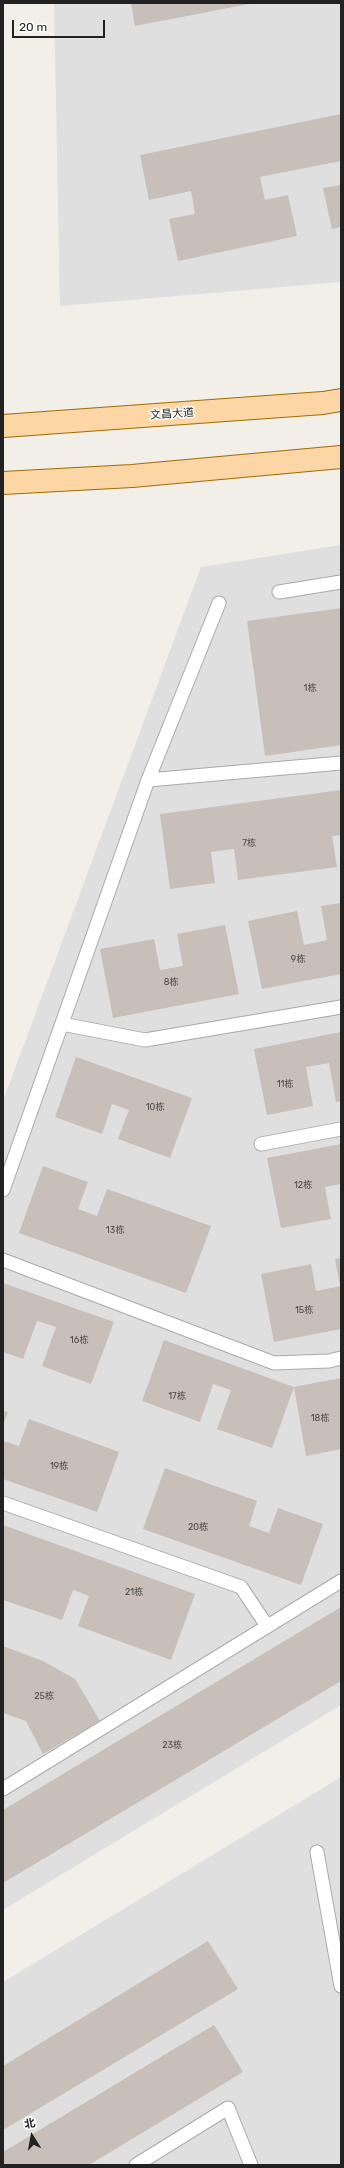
<!DOCTYPE html>
<html>
<head>
<meta charset="utf-8">
<style>
	body { margin:0 }
	#map { position:relative; width:344px; height:2168px; overflow:hidden; background:#f2efe9; font-family:Rubik,"Noto Sans SC",sans-serif }
	canvas { display:block }
	.frame { position:absolute; inset:0; border:4px solid #222; pointer-events:none }
	.north { position:absolute; left:12px; top:2116px; width:40px; height:40px; -webkit-text-stroke:3px #fff; paint-order:stroke; rotate:349deg; font-size:11px; font-weight:700; line-height:16px; text-align:center; color:#222 }
	.north::after { content:''; display:block; margin:auto; width:14px; height:18px; background:#222; clip-path:polygon(50% 0,100% 100%,50% 72%,0 100%) }
	.scale { position:absolute; left:12px; top:20px; width:93px; height:18px; box-sizing:border-box; border:2px solid #222; border-top:0; padding-left:5px; font-size:12px; line-height:14px; white-space:nowrap; color:#222; -webkit-text-stroke:3px #fff; paint-order:stroke }
</style>
</head>
<body>
<div id="map">
<canvas width="344" height="2168"></canvas>
<div class="frame"></div>
<div class="north">北</div>
<div class="scale">20 m</div>
</div>
<script>
const c = document.querySelector('canvas').getContext('2d');
c.lineJoin = 'round';
function fillPath(path, color) { c.fillStyle = color; c.fill(path, 'evenodd'); }
function strokePath(path, color, width, dash) { c.strokeStyle = color; c.lineWidth = width; c.lineCap = dash ? 'butt' : 'round'; c.setLineDash(dash || []); c.stroke(path); }
function drawText(font, color, halo, rows, align = 'center') {
  c.font = font + ' Rubik,"Noto Sans SC",sans-serif'; c.lineWidth = 3; c.setLineDash([]); c.textBaseline = 'middle'; c.strokeStyle = halo; c.fillStyle = color; for (const [text, x, y, turn = 0] of rows) {
    c.save(); c.translate(x, y); c.rotate((+turn || 0) * Math.PI / 180); c.textAlign = isNaN(turn) ? turn : align; if (halo) c.strokeText(text, 0, 0); c.fillText(text, 0, 0); c.restore();
  }
}
fillPath(new Path2D(`
	M54,3h287v279l-281,24z
	M341,545v1160l-338,205v-809l198,-534z
	M341,1777v388h-338v-183z`), '#e0dfdf');
fillPath(new Path2D(`
	M131,3h118v1l-114,22z
	M341,114v47l-81,16 5,23 23,-5 9,41 -119,25 -9,-42 26,-5 -4,-23 -42,9 -9,-45z
	M341,185v42l-9,2 -9,-41z
	M341,608v137l-76,11 -18,-135z
	M341,790v45l-9,1 5,31 -99,13 -4,-31 -23,3 4,31 -45,6 -10,-75z
	M341,903v71l-79,15 -14,-68 49,-10 7,34 23,-5 -6,-34z
	M225,925l14,69 -126,24 -13,-69 54,-10 6,31 23,-4 -6,-32z
	M341,1032v69l-5,1 -7,-39 -23,4 7,39 -46,9 -13,-66z
	M76,1057l116,41 -22,60 -52,-19 11,-29 -17,-6 -10,30 -47,-17z
	M341,1144v40l-16,3 6,32 -50,9 -14,-70z
	M43,1166l45,16 -10,27 19,7 10,-27 104,37 -25,67 -167,-60z
	M341,1258v27h-1l-5,-26z
	M311,1264l5,27 25,-5v43l-67,13 -13,-68z
	M3,1283l111,39 -23,62 -49,-18 14,-39 -19,-6 -14,38 -20,-7z
	M164,1340l130,47 47,-9v71l-35,7 -12,-69 -22,61 -55,-19 14,-39 -18,-6 -13,38 -58,-21z
	M3,1411l5,1 -5,13z
	M29,1419l90,33 -22,60 -94,-33v-38l16,5z
	M165,1468l92,33 -8,25 20,7 9,-25 45,16 -22,61 -158,-56z
	M3,1525l192,69 -24,66 -93,-34 11,-30 -16,-6 -11,30 -59,-20z
	M341,1607v74l-338,202v-73z
	M3,1646l40,15 32,18 25,42 -57,33 -17,-33 -23,-8z
	M208,1941l30,48 -235,141v-64z
	M214,2025l29,47 -154,93h-86v-13z`), '#c7bfb8');
const service = new Path2D(`
	M279,592l62,-10
	M219,603l-71,177 193,-17
	M62,1024l83,16 196,-33
	M261,1144l80,-15
	M3,1190l145,-410
	M3,1260l271,103 55,-2 12,-3
	M3,1503l238,84 26,39
	M3,1789l338,-208
	M317,1852l24,134
	M136,2165l92,-57 23,57`);
const primary = new Path2D(`
	M3,426l320,-23 18,-3
	M3,483l129,-7 209,-19`);
strokePath(service, '#a9a9a9', 15);
strokePath(primary, '#a06b00', 24);
strokePath(service, '#fff', 13);
strokePath(primary, '#fcd6a4', 22);
drawText('9px', '#4b4948', null, [
	["1栋",310,688],
	["7栋",249,843],
	["9栋",298,959],
	["8栋",171,982],
	["11栋",285,1084],
	["10栋",155,1107],
	["12栋",303,1185],
	["13栋",115,1230],
	["15栋",304,1310],
	["16栋",79,1340],
	["17栋",177,1396],
	["18栋",320,1418],
	["19栋",59,1466],
	["20栋",198,1527],
	["21栋",134,1592],
	["25栋",44,1696],
	["23栋",172,1745]
]);
drawText('11px', '#222', '#fff', [
	["文昌大道",172,414,-4]
]);
</script>
</body>
</html>
